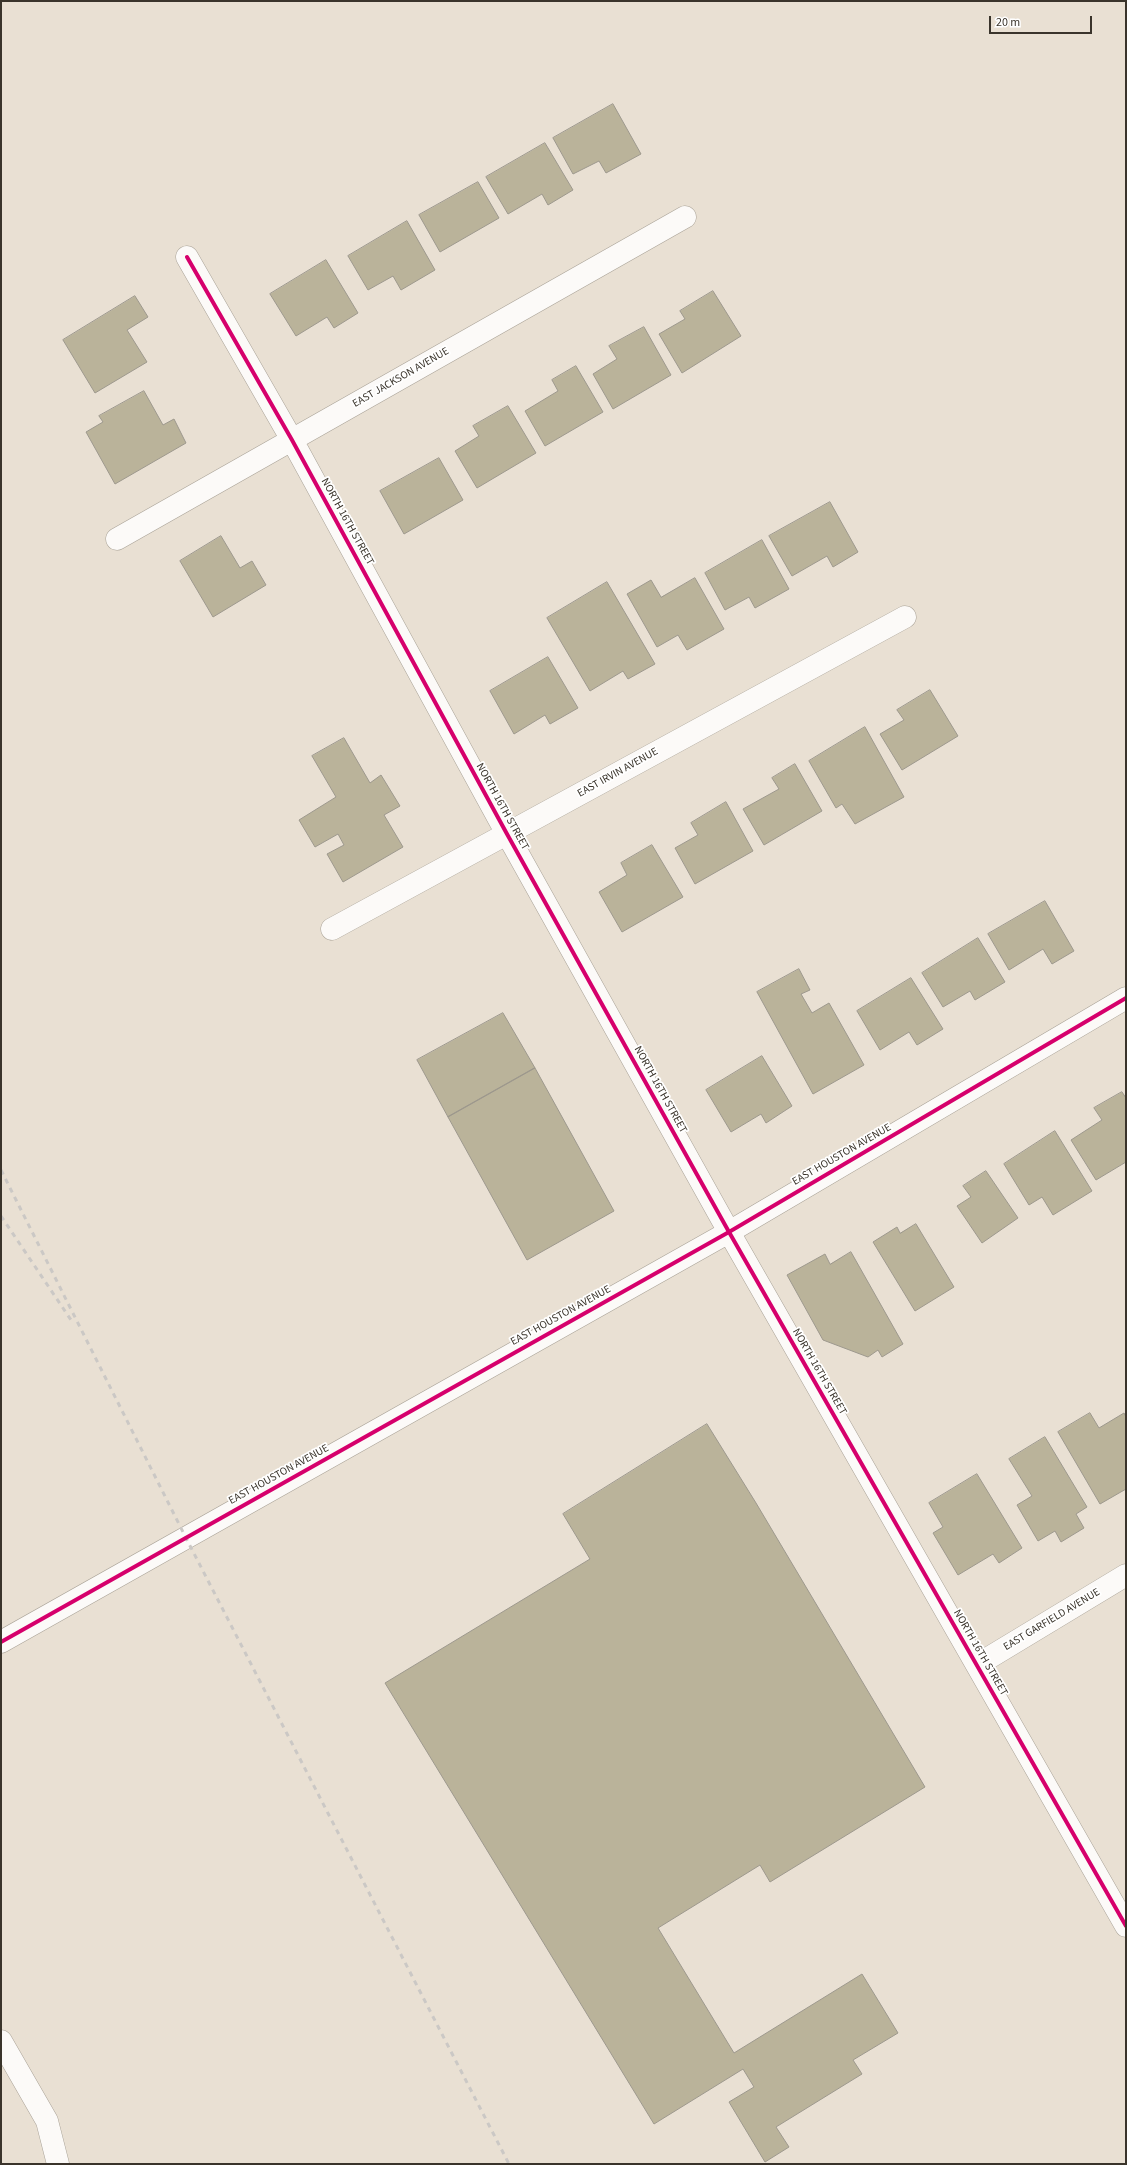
<!DOCTYPE html>
<html>
<head>
<meta charset="utf-8">
<style>
	body { margin:0 }
	#map { position:relative; width:1127px; height:2165px; overflow:hidden; background:#e9e0d3; font-family:"Source Sans 3",sans-serif }
	canvas { display:block }
	.frame { position:absolute; inset:0; border:2px solid #3a342b; pointer-events:none }
	.scale { position:absolute; left:989px; top:16px; width:103px; height:18px; box-sizing:border-box; border:2px solid #3a342b; border-top:0; padding-left:5px; font-size:12px; line-height:14px; white-space:nowrap; color:#3a342b; -webkit-text-stroke:3px #fff; paint-order:stroke }
</style>
</head>
<body>
<div id="map">
<canvas width="1127" height="2165"></canvas>
<div class="frame"></div>
<div class="scale">20 m</div>
</div>
<script>
const c = document.querySelector('canvas').getContext('2d');
c.lineJoin = 'round';
function fillPath(path, color) { c.fillStyle = color; c.fill(path, 'evenodd'); }
function strokePath(path, color, width, dash) { c.strokeStyle = color; c.lineWidth = width; c.lineCap = dash ? 'butt' : 'round'; c.setLineDash(dash || []); c.stroke(path); }
function drawText(font, color, halo, rows, align = 'center') {
  c.font = font + ' "Source Sans 3",sans-serif'; c.lineWidth = 3.5; c.setLineDash([]); c.textBaseline = 'middle'; c.strokeStyle = halo; c.fillStyle = color; for (const [text, x, y, turn = 0] of rows) {
    c.save(); c.translate(x, y); c.rotate((+turn || 0) * Math.PI / 180); c.textAlign = isNaN(turn) ? turn : align; if (halo) c.strokeText(text, 0, 0); c.fillText(text, 0, 0); c.restore();
  }
}
const building = new Path2D(`
	M613,104l28,50 -35,19 -7,-12 -26,13 -20,-36z
	M545,143l28,47 -25,15 -6,-11 -34,20 -22,-37z
	M478,182l21,36 -59,34 -21,-37z
	M407,221l28,49 -34,20 -8,-14 -25,14 -20,-34z
	M326,260l32,53 -24,15 -7,-11 -31,19 -26,-42z
	M713,291l28,45 -59,37 -23,-39 26,-15 -5,-8z
	M135,296l13,21 -21,13 20,32 -52,31 -32,-53z
	M644,327l27,48 -58,34 -20,-35 24,-15 -8,-13z
	M576,366l27,46 -58,34 -20,-35 33,-20 -6,-11z
	M144,391l19,34 11,-6 12,24 -71,41 -29,-52 17,-10 -4,-6z
	M508,406l28,47 -59,35 -22,-37 24,-15 -6,-10z
	M439,458l24,42 -59,34 -24,-43z
	M830,502l28,50 -25,15 -6,-11 -35,20 -23,-40z
	M221,536l19,32 12,-7 14,24 -53,32 -33,-56z
	M762,540l27,49 -34,19 -6,-11 -24,13 -20,-37z
	M695,578l29,51 -37,21 -9,-15 -21,12 -30,-53 24,-14 10,17z
	M607,582l48,82 -27,15 -5,-8 -33,20 -43,-73z
	M548,657l30,51 -28,16 -5,-9 -31,19 -24,-43z
	M930,690l28,46 -56,34 -22,-36 24,-14 -7,-10z
	M865,727l39,70 -49,27 -13,-20 -6,4 -27,-47z
	M344,738l26,45 11,-8 19,31 -16,9 19,32 -60,35 -16,-28 17,-9 -6,-11 -23,13 -16,-27 37,-23 -24,-41z
	M795,764l27,47 -58,34 -21,-36 36,-20 -7,-11z
	M726,802l27,49 -58,33 -20,-36 23,-13 -7,-12z
	M652,845l31,52 -61,35 -23,-40 28,-17 -6,-12z
	M1045,901l29,50 -22,13 -9,-15 -34,21 -21,-36z
	M978,938l27,44 -30,18 -5,-9 -27,16 -21,-34z
	M799,969l11,21 -9,4 11,19 17,-10 35,62 -51,29 -56,-102z
	M911,978l32,51 -26,16 -8,-13 -29,18 -23,-39z
	M503,1013l32,55 -87,49 -31,-57z
	M762,1056l30,50 -26,17 -5,-9 -30,18 -25,-42z
	M535,1068l79,143 -87,49 -79,-143z
	M1122,1092l4,6v64l-30,18 -25,-40 31,-20 -8,-12z
	M1055,1131l37,60 -39,24 -11,-18 -13,8 -25,-41z
	M986,1171l32,47 -36,25 -25,-37 14,-9 -8,-11z
	M916,1224l38,63 -39,24 -42,-69 24,-15 3,6z
	M851,1252l52,92 -21,13 -4,-7 -10,7 -45,-17 -36,-65 38,-21 5,10z
	M1090,1413l9,15 25,-15 2,4v72l-26,15 -42,-72z
	M707,1424l49,79 169,284 -155,95 -10,-17 -102,63 76,125 128,-79 36,59 -45,27 9,14 -86,53 13,20 -24,15 -36,-60 25,-15 -11,-18 -89,55 -269,-441 205,-124 -27,-45z
	M1045,1437l42,70 -11,7 8,14 -23,14 -6,-11 -17,10 -21,-36 15,-9 -23,-37z
	M977,1474l45,74 -23,15 -6,-9 -35,21 -25,-42 10,-6 -14,-24z`);
fillPath(building, '#bab39a');
strokePath(building, '#9d988d', 1);
const street = new Path2D(`
	M187,257l105,183 215,394 222,398 397,694
	M117,539l568,-322
	M332,929l573,-312
	M1,1642l728,-410 397,-234
	M977,1665l149,-90
	M1,2041l46,80 11,43`);
strokePath(street, '#a8a196', 23);
strokePath(street, '#fcfaf8', 22);
strokePath(new Path2D(`
	M1,1170l185,368 323,626
	M1,1216l70,104`), '#cbc8c5', 3, [5, 5]);
strokePath(new Path2D(`
	M187,257l105,183 215,394 222,398 397,694
	M1,1642l728,-410 397,-234`), '#d6006c', 4);
drawText('11px', '#3a342b', '#fff', [
	["EAST JACKSON AVENUE",401,378,-30],
	["NORTH 16TH STREET",347,522,61],
	["EAST IRVIN AVENUE",618,773,-29],
	["NORTH 16TH STREET",502,807,61],
	["NORTH 16TH STREET",660,1090,61],
	["EAST HOUSTON AVENUE",842,1155,-30],
	["EAST HOUSTON AVENUE",561,1316,-29],
	["NORTH 16TH STREET",819,1372,60],
	["EAST HOUSTON AVENUE",279,1475,-29],
	["EAST GARFIELD AVENUE",1052,1620,-31],
	["NORTH 16TH STREET",980,1653,60]
]);
</script>
</body>
</html>
